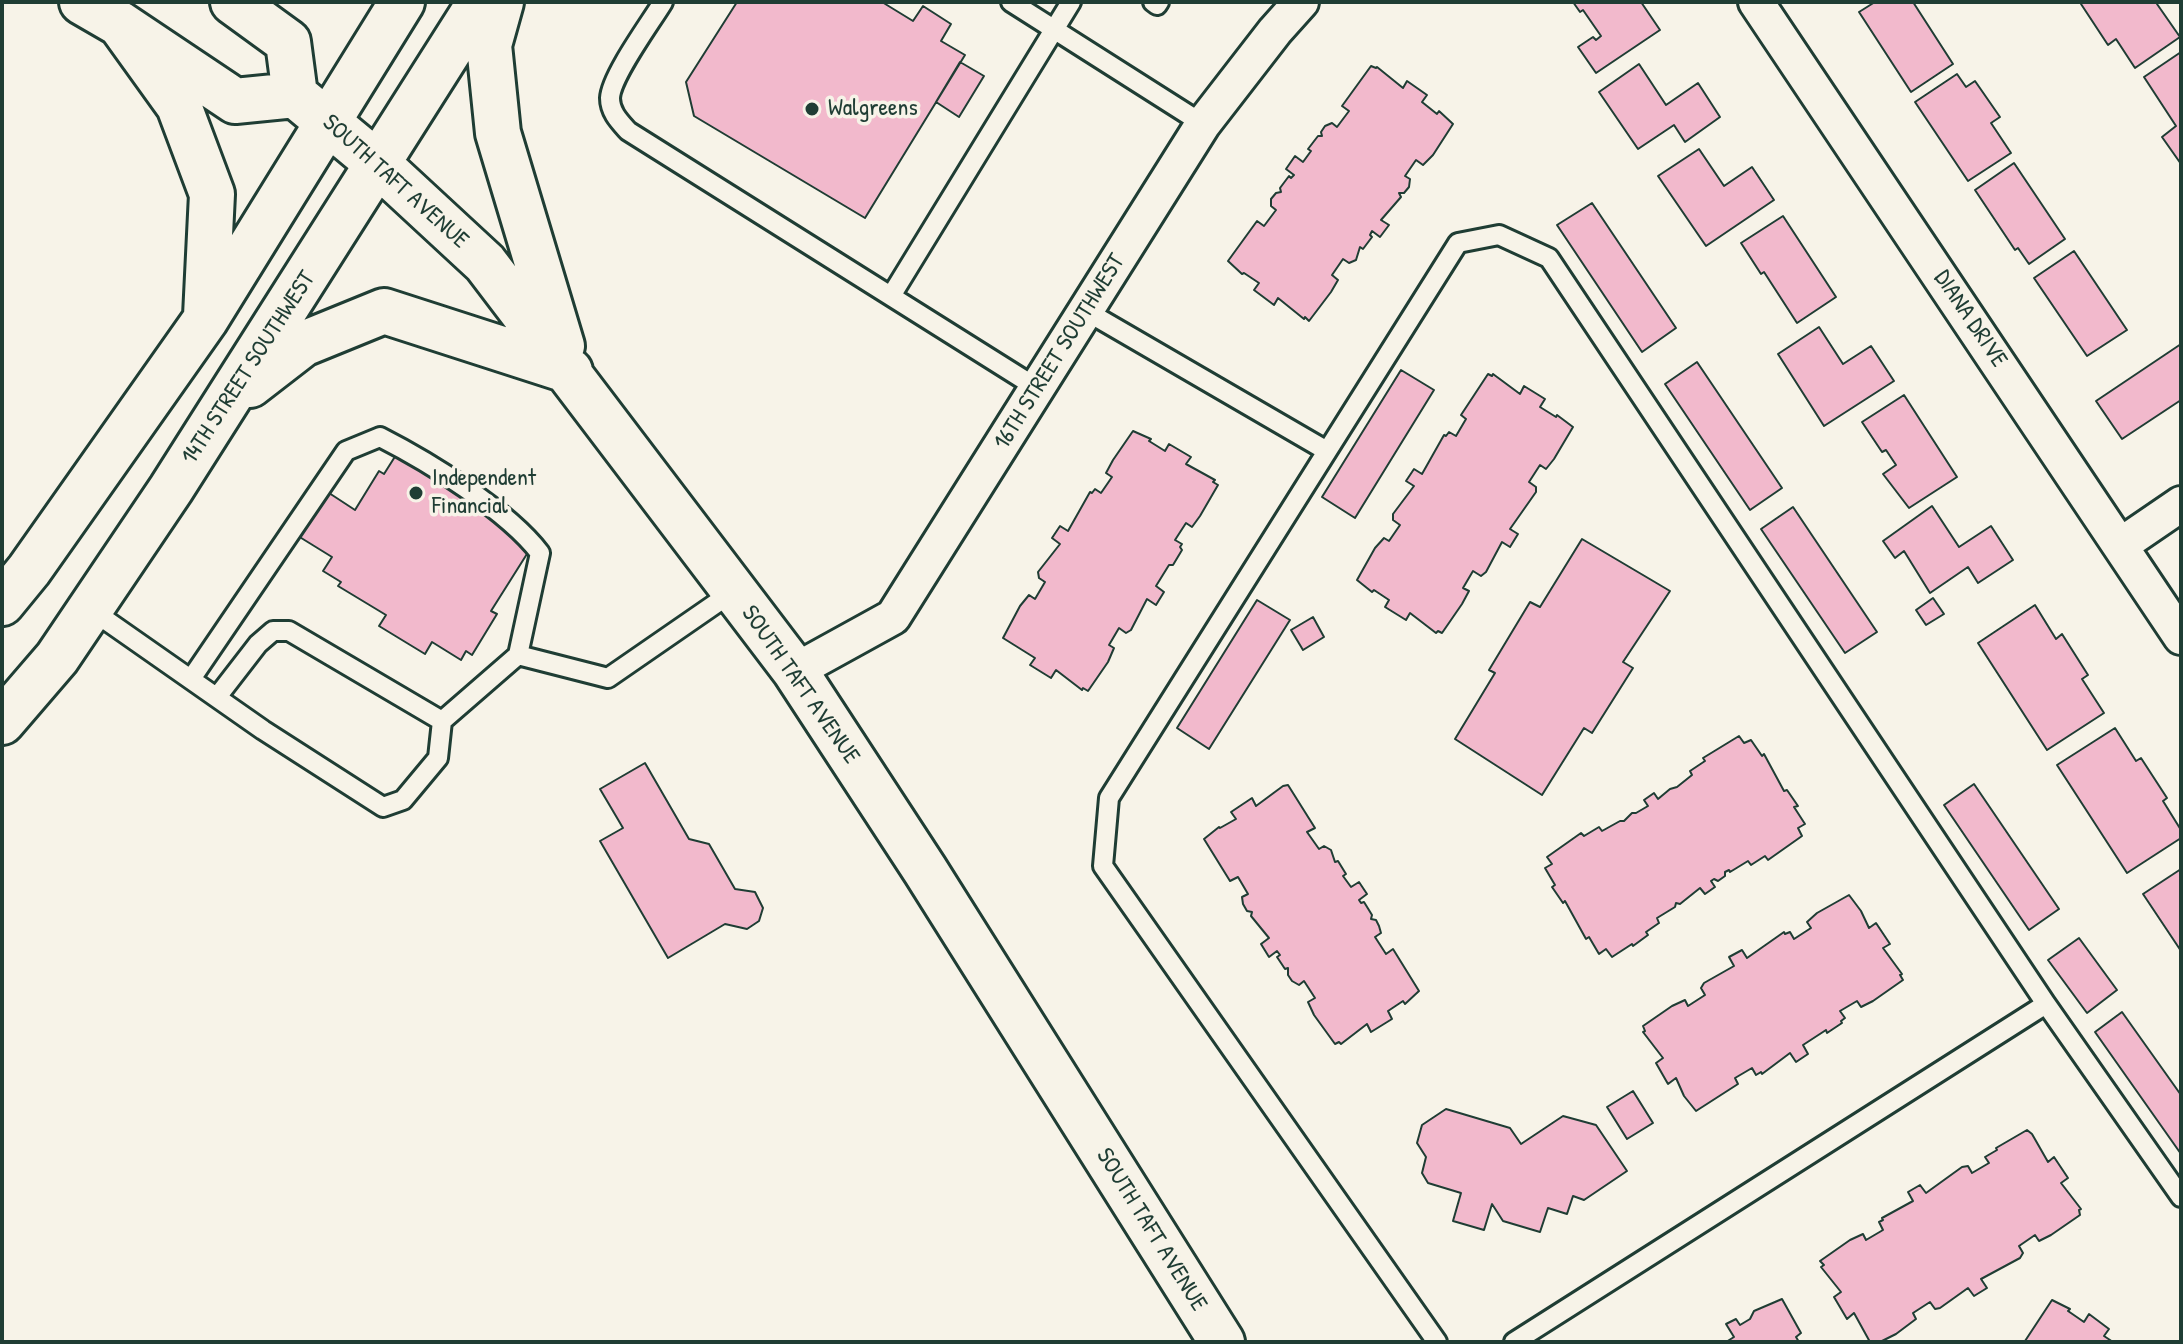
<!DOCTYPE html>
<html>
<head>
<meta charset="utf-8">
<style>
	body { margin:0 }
	#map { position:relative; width:2183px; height:1344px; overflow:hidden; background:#f7f3e8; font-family:"Patrick Hand",sans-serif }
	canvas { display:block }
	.frame { position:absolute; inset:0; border:4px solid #1f3d34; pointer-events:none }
</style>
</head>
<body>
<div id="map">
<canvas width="2183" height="1344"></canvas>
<div class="frame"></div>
</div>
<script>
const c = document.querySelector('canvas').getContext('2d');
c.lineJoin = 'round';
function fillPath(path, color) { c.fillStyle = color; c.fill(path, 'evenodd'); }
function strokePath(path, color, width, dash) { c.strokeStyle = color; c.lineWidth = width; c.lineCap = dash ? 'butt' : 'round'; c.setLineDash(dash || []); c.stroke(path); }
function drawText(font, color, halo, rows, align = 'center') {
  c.font = font + ' "Patrick Hand",sans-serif'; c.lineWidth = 7; c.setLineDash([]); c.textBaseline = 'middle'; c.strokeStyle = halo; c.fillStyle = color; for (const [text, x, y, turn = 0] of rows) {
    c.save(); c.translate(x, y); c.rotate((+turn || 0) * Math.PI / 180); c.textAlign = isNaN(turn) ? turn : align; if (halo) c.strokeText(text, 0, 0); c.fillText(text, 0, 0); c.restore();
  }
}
const building = new Path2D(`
	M737,2h145l31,19 10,-15 28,18 -10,17 24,14 -100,163 -171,-102 -8,-34z
	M1573,2h68l19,28 -64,43 -18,-26 15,-10 3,3 5,-4 -18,-26 -3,2z
	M1875,2h38l40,62 -42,28 -52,-80z
	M2084,2h76l-3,2 23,33 -45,31 -19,-29 -8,6 -27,-41z
	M2181,52v112l-19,-27 14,-11 -32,-49z
	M960,62l24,14 -25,41 -23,-15z
	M1639,64l27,41 32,-22 22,34 -35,25 -11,-17 -36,24 -39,-57z
	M1371,66l5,2 1,-1 26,21 4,-7 20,14 -5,7 15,12 2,-3 14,13 -20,31 -10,10 -7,-5 -11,16 5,3 -1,8 -5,6h-5l2,4 -20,23 8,5 -9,12 -8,-6 -2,4 2,2 -9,12 -3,-2 -4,13 -7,3 -6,-4 -11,16 6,5 -7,12 -22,29 -4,-4 -1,2 -26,-21 -4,7 -20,-15 5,-7 -15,-10 -2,1 -14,-13 29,-40 7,5 12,-16 -5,-4v-7l5,-6 5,-1 -1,-4 9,-12 2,2 3,-3 -8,-6 9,-13 8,6 8,-11 -3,-2 10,-13h4l-1,-4 4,-6 7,-3 5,4 12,-16 -7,-5z
	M1957,74l9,13 9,-6 25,36 -9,6 20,30 -43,28 -53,-79z
	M1699,149l25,37 28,-19 22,33 -68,46 -48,-70z
	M2014,163l51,76 -36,25 -11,-16 -3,2 -40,-60z
	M1592,203l84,125 -34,24 -85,-127z
	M1783,216l53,81 -39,26 -33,-51 -3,2 -20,-31z
	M2074,251l53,79 -40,26 -53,-78z
	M1819,327l24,37 28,-18 23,35 -70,45 -46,-72z
	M2181,344v56l-59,39 -26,-38z
	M1697,362l85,126 -32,22 -85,-126z
	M1401,370l33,20 -79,128 -33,-21z
	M1488,374l4,2 1,-2 27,20 4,-8 21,13 -5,8 16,10 1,-2 16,12 -19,32 -8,10 -6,-4 -11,17 7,5v5l-26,37 8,5 -8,13 -8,-5 -16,30 -5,4 -8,-5 -10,17 6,3 -7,13 -20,29 -4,-2 -2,2 -26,-20 -4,7 -21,-13 4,-7 -15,-10 -2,2 -15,-12 18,-32 9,-10 5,3 11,-16 -7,-5v-6l21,-28 -8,-5 8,-12 8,5 22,-39 2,1 3,-4 7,4 10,-17 -5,-4z
	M1904,395l53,82 -48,31 -26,-34 13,-9 -10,-15 -4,2 -20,-30z
	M1133,431l18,8 -2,2 16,10 4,-7 22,13 -5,7 29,16 -2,2 5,3 -18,31 -8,11 -6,-4 -11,17 7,4 -2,3 2,3 -9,15h-4l-13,21 8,6 -8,13 -9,-6 -16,31 -5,3 -7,-5 -10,17 5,3 -6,14 -20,29 -5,-3 -1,2 -26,-20 -5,8 -21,-13 5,-7 -32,-20 17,-32 9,-11 6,4 10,-17 -6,-4 -1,-6 22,-28 -8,-6 8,-12 8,5 22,-39 2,1 3,-4 6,4 11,-16 -6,-4 7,-13z
	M396,455l120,75 16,16 -41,65 6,3 -25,41 -6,-4 -5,9 -29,-18 -7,12 -46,-28 7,-11 -48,-29 3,-4 -18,-11 9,-14 -34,-21 28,-45 29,19 24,-39 5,3z
	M1932,506l27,41 32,-21 22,34 -35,23 -10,-16 -38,26 -26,-42 -9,7 -12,-17z
	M1793,507l84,125 -32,21 -84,-124z
	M1582,539l88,52 -47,71 10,6 -41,65 -8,-5 -42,67 -87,-56 40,-66 -6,-3 41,-68 10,5z
	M1933,598l11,16 -18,11 -10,-15z
	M1257,600l33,20 -81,129 -32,-21z
	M2035,605l21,34 6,-5 26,41 -6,4 22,34 -57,37 -69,-107z
	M1313,617l11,20 -21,13 -12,-20z
	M2115,728l21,33 5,-3 26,40 -4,3 18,29v8l-54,35 -70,-108z
	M1739,736l5,7 7,-3 11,16 2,-2 20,37 3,-1 11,16 -4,1 11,17 -7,4 4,8 -34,24 -3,-4 -14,9 -3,-4 -18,11 -1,-2 -4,2v4l-7,5 -4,-2 -3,2 4,6 -10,7 -5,-6 -20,16 -4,-1 -1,4 -18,11 2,5 -13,9 2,3 -15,11 -1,-2 -20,13 -6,-8 -7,5 -10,-17 -3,2 -21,-38 -2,2 -11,-16 3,-2 -10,-17 7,-4 -5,-7 34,-24 3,3 15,-9 3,4 18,-10h4l8,-8h4l12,-7 -4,-6 10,-7 4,6 12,-10 7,-2 15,-12 -2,-4 15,-10 -2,-3z
	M645,763l44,76 20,5 26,45 20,3 8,16 -4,13 -12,8 -22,-5 -57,34 -68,-117 23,-13 -23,-39z
	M1974,784l85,125 -30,21 -85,-125z
	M1288,785l27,43 -8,4 12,17 5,-3 7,4 4,12 3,-1 8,13 -3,2 8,11 8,-5 8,12 -8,6 2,3 3,-1 8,13 -1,4 5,1 3,6 2,7 -6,4 11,17 7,-5 26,42 -14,13 -2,-3 -15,10 4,8 -21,13 -4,-8 -26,20 -2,-2 -4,2 -21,-29 -6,-13 7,-4 -11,-17 -5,4 -7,-4 -4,-6v-7l-3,1 -8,-12 3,-2 -3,-4 -8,6 -8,-13 8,-6 -18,-22 1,-4 -5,-1 -4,-7 -1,-7 6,-3 -10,-17 -8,4 -26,-42 15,-12 1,1 16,-9 -5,-7 21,-14 4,8 27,-20z
	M2181,869v82l-38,-57z
	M1849,895l12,16 8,17 7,-5 14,21 -7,4 19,26 -2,1 3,5 -30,21 -12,6 -4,-6 -17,10 5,7 -4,3 1,2 -15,10 -1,-3 -23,15 5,9 -12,8 -6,-9 -28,21 -1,-2 -5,3 -4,-7 -17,10 3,6 -42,27 -12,-15 -8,-18 -8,6 -12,-21 7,-5 -20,-26 2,-1 -2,-5 29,-20 13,-6 3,6 17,-11 -4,-7 3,-5 30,-17 -5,-9 13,-7 5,8 37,-26 1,2 5,-2 4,7 17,-11 -4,-6 10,-9z
	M2079,938l38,52 -30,23 -39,-53z
	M2122,1012l59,83v59l-86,-122z
	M1633,1091l20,32 -26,16 -20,-32z
	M1446,1109l64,19 11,16 42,-28 33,9 31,46 -43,29 -11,-4 -6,18 -19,-6 -8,24 -37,-11 -11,-17 -8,26 -31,-9 8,-28 -33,-10 -6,-10 4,-16 -9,-14 5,-18z
	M2027,1130l5,4 16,28 6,-5 14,21 -7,5 20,26 -2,1 1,5 -29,20 -12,6 -4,-6 -16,11 4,7 -3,5 -39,21 6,9 -13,8 -6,-8 -28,20 -5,1 -5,-7 -17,11 3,6 -20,15 -16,8h-10l-16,-29 -7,6 -13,-22 7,-5 -20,-25 3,-2 -4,-4 30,-21 13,-6 3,6 17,-10 -4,-8 4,-2 -1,-2 31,-17 -5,-9 12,-7 6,8 36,-26 6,-1 4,7 17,-10 -4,-6 12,-7 -1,-2z
	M1782,1299l19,34 -5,4 3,5h-73l8,-5 -8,-13 10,-5 4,6 10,-6 4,-8z
	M2052,1300l18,9 -2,2 16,11 5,-8 20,15 -5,7 9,6 -88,-1z`);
fillPath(building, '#f2b9cc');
strokePath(building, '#1f3d34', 2);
const lane = new Path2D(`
	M663,2c-12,20 -52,74 -53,96 0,14 9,23 18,33l409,257
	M1011,2l192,122
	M1153,2l4,3 2,-3
	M891,296l180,-294
	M1086,311l241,140
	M90,609l173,121 120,77 20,-7 35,-42 4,-37 -153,-90h-16l-15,13 -41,53
	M191,679l155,-228 34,-14c49,25 127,73 160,116l-22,102
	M442,721l76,-66 90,23 126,-87
	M2046,1004l135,193
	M1437,1342l-334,-476 6,-68 349,-555 41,-8 50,23 497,746 -532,338`);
const street = new Path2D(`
	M1756,2l425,635
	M2121,545l60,-41
	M795,671l98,-54 310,-493 72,-93 26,-29`);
const secondary = new Path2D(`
	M82,2l38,22 115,77 60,-6
	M233,2l55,40 7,53 83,69 107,99 310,408 130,199 297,472
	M501,2l-12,43 9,88 64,213
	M120,24l59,82 33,88 -6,122
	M250,385l53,-41 81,-33 186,60
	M2,603l27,-33 177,-251 196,-317
	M2,722l55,-64 114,-169 309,-487`);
strokePath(lane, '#1f3d34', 24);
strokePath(street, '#1f3d34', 40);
strokePath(secondary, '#1f3d34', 50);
strokePath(lane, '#f7f3e8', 18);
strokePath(street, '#f7f3e8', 34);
strokePath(secondary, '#f7f3e8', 44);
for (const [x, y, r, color] of [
	[812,109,8,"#1f3d34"],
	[416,493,8,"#1f3d34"]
]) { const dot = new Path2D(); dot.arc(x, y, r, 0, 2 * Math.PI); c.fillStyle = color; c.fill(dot); strokePath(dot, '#f7f3e8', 3); }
drawText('24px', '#1f3d34', '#f7f3e8', [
	["Walgreens",828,109],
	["Independent",432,479],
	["Financial",432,507]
], 'left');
drawText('24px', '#1f3d34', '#f7f3e8', [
	["SOUTH TAFT AVENUE",395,182,42],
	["DIANA DRIVE",1970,319,56],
	["16TH STREET SOUTHWEST",1060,352,-58],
	["14TH STREET SOUTHWEST",249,368,-57],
	["SOUTH TAFT AVENUE",800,685,55],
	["SOUTH TAFT AVENUE",1151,1230,58]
]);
</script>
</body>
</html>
